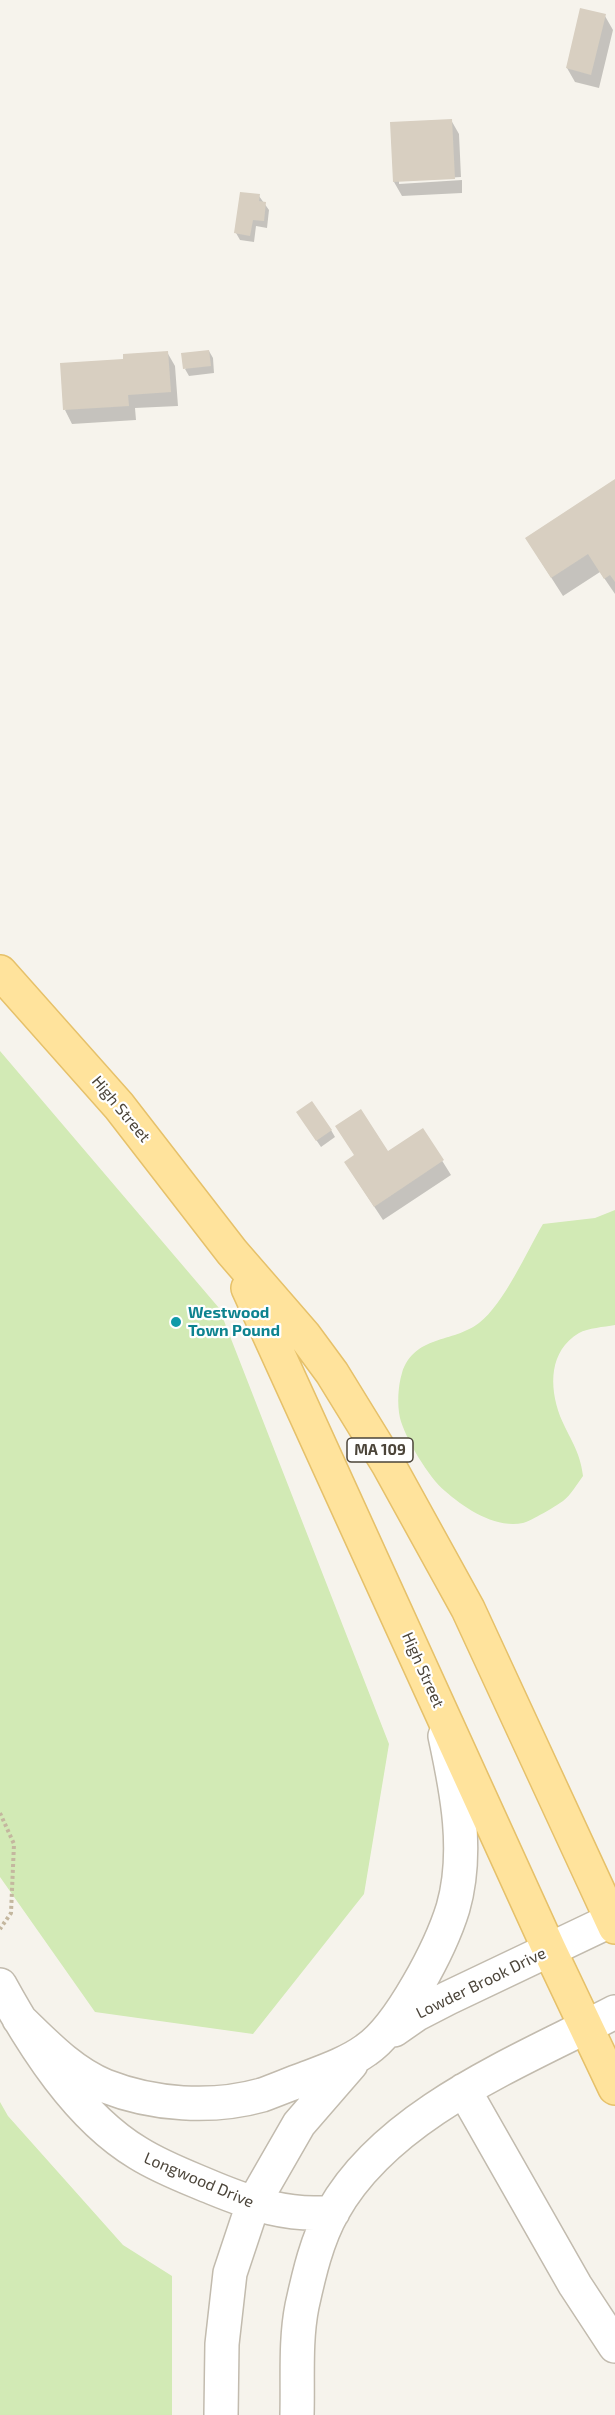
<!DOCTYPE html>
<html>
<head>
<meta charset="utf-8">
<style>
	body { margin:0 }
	canvas { display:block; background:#f6f3ec }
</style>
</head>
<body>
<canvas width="615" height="2415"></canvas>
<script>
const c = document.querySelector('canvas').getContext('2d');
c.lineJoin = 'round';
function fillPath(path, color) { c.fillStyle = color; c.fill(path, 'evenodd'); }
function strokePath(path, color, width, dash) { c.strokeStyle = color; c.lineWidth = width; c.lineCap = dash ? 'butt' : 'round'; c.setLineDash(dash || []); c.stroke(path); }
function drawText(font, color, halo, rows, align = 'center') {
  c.font = font + ' "Exo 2",sans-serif'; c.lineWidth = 4.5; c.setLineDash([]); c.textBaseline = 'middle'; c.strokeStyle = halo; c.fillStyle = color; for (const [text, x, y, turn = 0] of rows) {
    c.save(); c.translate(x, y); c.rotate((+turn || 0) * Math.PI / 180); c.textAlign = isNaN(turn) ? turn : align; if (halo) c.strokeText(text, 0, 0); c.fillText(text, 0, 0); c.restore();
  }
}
fillPath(new Path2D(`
	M0,1051l219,257 170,436 -25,150 -111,140 -158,-22 -95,-135z
	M615,1210v115c-11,2 -27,3 -36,8 -30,18 -30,53 -19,83 9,22 20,34 23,60 -6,8 -12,19 -20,25 -7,5 -32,20 -40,22 -27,6 -59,-15 -78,-32 -16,-13 -40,-53 -45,-73 -3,-14 -2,-32 2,-45 12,-38 51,-30 77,-50 25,-19 48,-72 64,-99l52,-6z
	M0,2102l8,14 115,129 49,31v139h-172z`), '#d2eab5');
fillPath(new Path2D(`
	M605,16l8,14 -14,58 -24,-6 -8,-14z
	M451,120l8,14 2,43 -62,4v3l63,-4v13l-60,3 -8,-14 -2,-59z
	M259,196l10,14 -2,18 -11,-2 -2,16 -14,-2 -4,-7z
	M209,351l4,7 1,15 -25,3 -4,-7z
	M167,352l8,14 3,40 -43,2 1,12 -64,4 -7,-14 59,-49z
	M615,481v113l-15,-22 -37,24 -25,-39z
	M302,1119l29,11 4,7 -14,10z
	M423,1130l28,45 -68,45 -29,-44 2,-20 31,-3z`), '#0003');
fillPath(new Path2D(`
	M580,8l26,6 -15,61 -25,-7z
	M452,119l3,60 -62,3 -3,-60z
	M240,192l20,2 -1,7 7,1 -2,19 -11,-1 -3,16 -16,-3z
	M209,350l2,16 -28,3 -2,-16z
	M168,351l3,41 -43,3 1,11 -66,4 -3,-47 63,-4v-5z
	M615,479v103l-5,-7 -6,4 -16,-25 -37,24 -26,-40z
	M312,1101l20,29 -16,11 -20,-29z
	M361,1109l27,42 35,-23 21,32 -70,47 -30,-45 10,-7 -19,-29z`), '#d8cfc1');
const minor = new Path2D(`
	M0,1985c33,60 78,132 138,168 24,15 49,24 75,35 39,16 76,29 120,24
	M19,2019c26,25 52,53 86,67 48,19 107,23 157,9 14,-5 28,-11 42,-16 21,-8 44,-16 62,-29 34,-23 75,-103 87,-142 16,-56 4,-117 -8,-172
	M394,2030l23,-16 31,-16 164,-78
	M464,2090l111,195 40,61
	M221,2415l1,-71 8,-71 23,-69 46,-80 52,-60
	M297,2415c1,-36 -2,-74 5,-109 7,-32 15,-67 31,-95 55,-98 186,-149 282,-199`);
const major = new Path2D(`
	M0,972l119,134 113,146 72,83 28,38 56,91 80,145 147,318
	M248,1288l301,661 66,139`);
strokePath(minor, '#c2bbae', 36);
strokePath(major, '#e6c16a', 36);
strokePath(new Path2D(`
	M0,1813l14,31 -3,69 -11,16`), '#c4b79f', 4, [3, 3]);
strokePath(minor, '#fff', 33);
strokePath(major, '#ffe39c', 33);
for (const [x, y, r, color] of [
	[176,1322,6,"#0f9aa8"]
]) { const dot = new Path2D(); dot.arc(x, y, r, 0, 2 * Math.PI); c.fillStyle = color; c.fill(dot); strokePath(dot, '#fff', 2); }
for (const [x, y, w] of [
	[380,1450,66]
]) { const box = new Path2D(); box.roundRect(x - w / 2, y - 12, w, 24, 4.5); c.fillStyle = '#fff'; c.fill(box); strokePath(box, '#4b4439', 1.5); }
drawText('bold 15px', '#4b4439', null, [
	["MA 109",380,1450]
]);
drawText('16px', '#4b4439', '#fff', [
	["High Street",121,1109,50],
	["High Street",423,1670,66],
	["Lowder Brook Drive",481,1983,-26],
	["Longwood Drive",199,2180,23]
]);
drawText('bold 16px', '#0d838f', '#fff', [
	["Westwood",188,1313],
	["Town Pound",188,1331]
], 'left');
</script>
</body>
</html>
